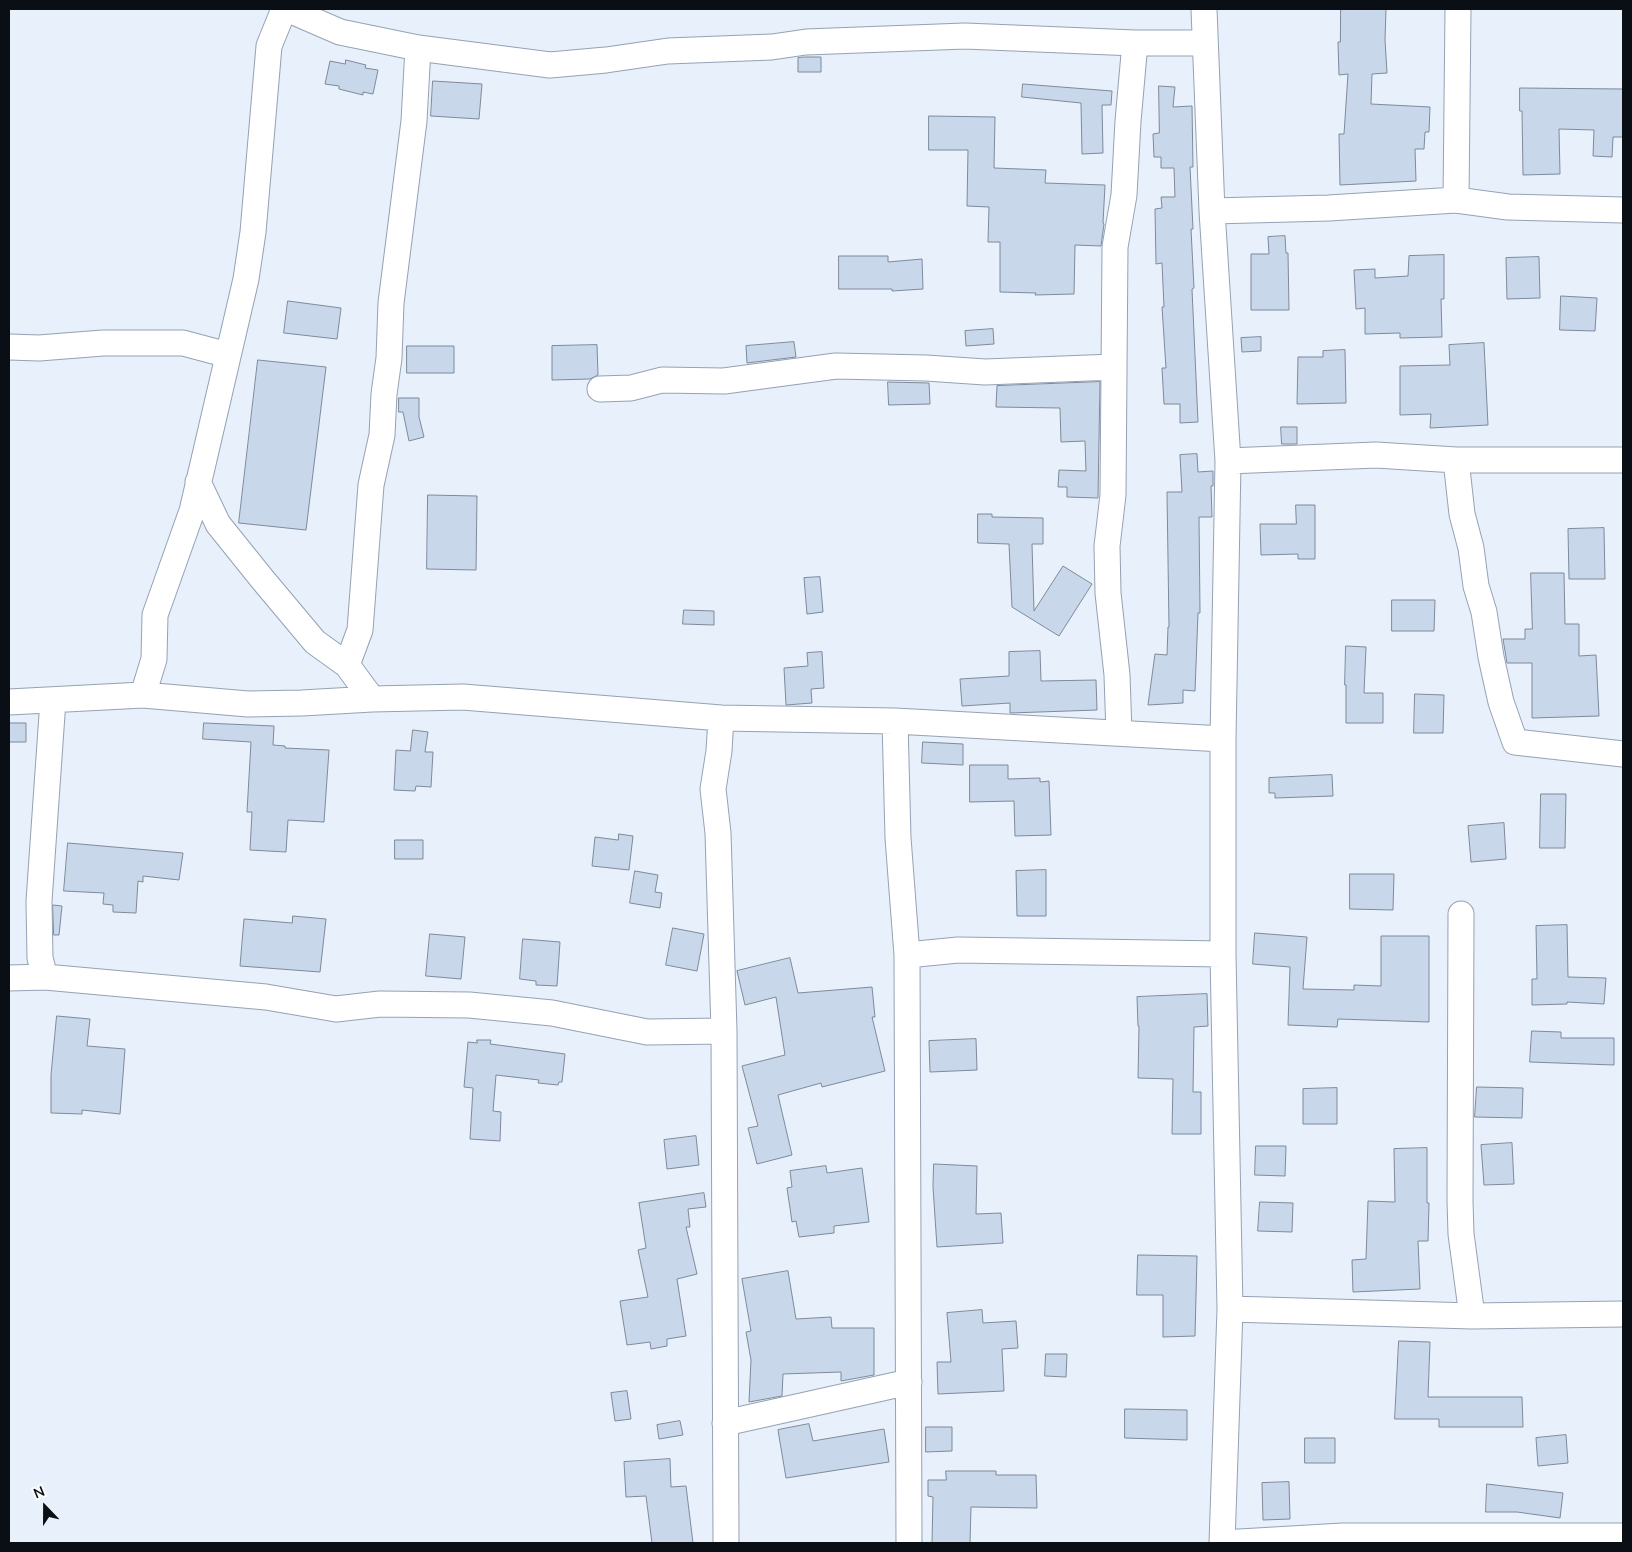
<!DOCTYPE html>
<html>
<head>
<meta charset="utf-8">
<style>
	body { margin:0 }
	#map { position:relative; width:1632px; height:1552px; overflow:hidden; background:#e7f0fb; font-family:"Nunito Sans",sans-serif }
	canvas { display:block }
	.frame { position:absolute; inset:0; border:10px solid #0a0e15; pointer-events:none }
	.north { position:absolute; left:20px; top:1482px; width:50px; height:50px; -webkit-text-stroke:4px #fcfcfc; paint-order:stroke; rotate:338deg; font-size:14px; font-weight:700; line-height:20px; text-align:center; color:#0a0e15 }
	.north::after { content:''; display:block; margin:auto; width:18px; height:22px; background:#0a0e15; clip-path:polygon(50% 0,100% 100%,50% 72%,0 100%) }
</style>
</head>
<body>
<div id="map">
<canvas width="1632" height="1552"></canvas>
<div class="frame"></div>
<div class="north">N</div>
</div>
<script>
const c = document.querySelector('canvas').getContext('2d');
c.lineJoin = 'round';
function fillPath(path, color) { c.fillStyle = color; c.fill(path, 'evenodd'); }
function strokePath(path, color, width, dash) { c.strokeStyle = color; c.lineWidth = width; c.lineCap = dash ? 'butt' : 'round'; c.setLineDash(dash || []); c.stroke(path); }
const building = new Path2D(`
	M1341,9h45l-1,31 2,33 -15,1 -1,30 59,3 -1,25h-4l-1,17h-9l1,32 -76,4 -1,-51h5l4,-60 -9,1 -1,-33h2z
	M805,57h16v15h-23v-14z
	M346,60l20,5 -1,3 13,2 -5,24 -10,-2v3l-24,-6v-3l-14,-2 5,-23 15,3z
	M433,81l49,3 -3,35 -48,-3z
	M1023,84l89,7 -1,14h-9l1,48 -21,1 -1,-51 -59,-6z
	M1159,86l16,1 -2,20 19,-1 1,61h-3l3,62h-2l3,59 -2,1 6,133 -18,1v-19h-16l-2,-36h4l-4,-61h2l-2,-44 -6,1 -1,-55 7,-1 -1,-11h14l-1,-29h-13v-11h-7l-1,-23 6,-1z
	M1520,88l103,1v48h-10l-1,20 -19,-1 1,-26 -35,-1 1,45 -37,1 -1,-64h-2z
	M929,116l66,1 -1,51 52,2 -1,13 60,2 -2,38 1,1 -3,22 -26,-1 -1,49 -39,1 1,-2 -36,-1v-50h-12l1,-35 -22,-1 1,-56h-39z
	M1285,236l1,17h2l1,57h-38v-56h18l-1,-17z
	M1444,255v44h-3l1,38 -42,1v-5l-35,1v-26l-9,1 -2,-39 21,-1v9l33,-2 1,-20z
	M839,256h49v6l34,-3 1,30 -31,2v-2h-53z
	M1539,257l1,41 -33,1 -1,-41z
	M1561,296l36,2 -2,33 -35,-1z
	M288,301l53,7 -4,31 -53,-6z
	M993,329l1,15 -28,2 -1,-15z
	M1261,337v14l-19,1 -1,-14z
	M794,342l2,15 -49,6 -1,-17z
	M1484,343l4,82 -58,3 1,-14 -31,1v-49l50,-1 -1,-20z
	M597,345l1,30 -8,4 -38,1v-34z
	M407,346h47v27h-47z
	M1345,350l1,53 -49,1 1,-47h25v-6z
	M258,360l68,7 -20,163 -67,-7z
	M888,382l41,1 1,21 -41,1z
	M1100,382l-2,116 -31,-1v-10h-9l1,-17 27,1 -1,-30 -24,1 -1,-34 -64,-1 1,-21z
	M399,398h20v19l5,20 -15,4 -6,-29h-4z
	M1281,427h16v17h-15z
	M1197,454l1,18 15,-1v15h-2l1,31h-13l1,96h-2l-3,78 -12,-1v13l-35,2 7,-51 12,1 1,-28h1l-2,-135h15l-2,-37z
	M428,495l49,1 -1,74 -49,-1z
	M1296,505h19v54h-17v-5l-37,1 -1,-31h36z
	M978,514h14v3l51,1v26h-11l2,67 29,-45 29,18 -33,52 -47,-29 -3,-63 -31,-1z
	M1604,528l1,51h-36l-1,-50z
	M1531,573h33l1,51h14v32l17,-1 3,61 -67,2v-55h-25l-4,-24h22v-10h7z
	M820,577l3,35 -16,2 -3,-36z
	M1392,600h43l-1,31h-42z
	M684,610l30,1v14l-31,-1z
	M1346,646l20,1 -2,46h19v30h-37v-38h-1z
	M1040,651l1,30 55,-1 1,30 -87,3v-10l-48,3 -2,-27 49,-3v-24z
	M822,652l2,36 -13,1 1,14 -26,2 -2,-37 24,-2 -1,-13z
	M1415,694l29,1 -1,38h-29z
	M9,723h17v19h-17z
	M204,723l70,3 -1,19 12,1v2l44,2 -5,72 -36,-2 -2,32 -36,-2 2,-38h-5l4,-70 -48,-3z
	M413,730l15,2 -3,20h8l-2,35 -15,-1 -1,5 -21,-1 2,-40 14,1z
	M923,742l40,2v21l-41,-2z
	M970,765h38v14l32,-1v4l9,-1 2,54 -36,1 -1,-35 -44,1z
	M1332,775l1,21 -58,2v-5h-6v-15z
	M1541,794h25l-1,54h-25z
	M1504,823l2,36 -35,3 -3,-36z
	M619,834l14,2 -4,34 -37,-4 3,-29 23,3z
	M395,840h28v19h-28z
	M68,843l115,10 -4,27 -36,-4v6l-5,-1 -2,32 -23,-1v-7l-10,-1 1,-11 -40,-2z
	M1046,870v46h-29l-1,-45z
	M635,871l23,4 -3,17 7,1 -2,15 -30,-5z
	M1350,874h44l-1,36 -43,-1z
	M53,905l9,1 -3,29h-5z
	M293,916l33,3 -6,53 -80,-6 4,-47 48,4z
	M1567,925l1,52 38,1 -2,26 -37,-2v2l-35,1v-26h5l-1,-53z
	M673,928l31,6 -7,37 -31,-6z
	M1255,933l52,4 -4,52 51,1v-5l27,1v-50h48v86l-91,-3 -1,8 -49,-2 2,-58 -37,-3z
	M430,934l35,3 -4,42 -35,-3z
	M523,939l37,3 -3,44 -21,-1v-4l-16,-2z
	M790,958l8,35 74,-6 3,30h-3l13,54 -63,16 -1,-4 -43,12 14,60 -35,9 -9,-36 10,-2 -16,-60 43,-11 -9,-58 -31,8 -8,-34z
	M1207,994l1,32 -14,1 -1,65h8v42h-29l1,-55 -35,-1 1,-52h-1l-1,-29z
	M57,1016l33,3 -3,27 38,3 -5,65 -38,-4v4l-31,-1v-38z
	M1532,1031l29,1v6h53v27l-84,-3z
	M976,1039l1,31 -47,2 -1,-31z
	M477,1040h14l-1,4 8,1 67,9 -3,28h-3l-1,3 -20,-2 1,-3 -43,-5 -3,36 8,1 -1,29 -30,-2 3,-51 -9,-1 4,-45 9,1z
	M1477,1087l46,1 -1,30 -47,-1z
	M1337,1088v36h-34v-35z
	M696,1136l3,29 -32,4 -3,-29z
	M1512,1143l2,41 -30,1 -3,-40z
	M1256,1146h30l-1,30 -30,-1z
	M1427,1148v55h2l-1,38h-10l2,48 -67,3 -1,-32 14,-1 2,-58 27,1 -1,-53z
	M934,1164l43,2 -1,48 25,-1 2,30 -66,4 -4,-60z
	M826,1166l1,7 35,-5 7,54 -35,4v7l-35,4 -3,-16 -4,1 -5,-34 5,-1 -2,-16z
	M704,1193l2,14 -18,2 2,18h-4l11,47 -20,5 9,57 -19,3v7l-16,3 -1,-7 -23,3 -7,-44 28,-4 -10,-47 8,-2 -7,-45z
	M1260,1202l33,1 -1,29 -34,-1z
	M1138,1255l59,1 -2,80 -32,1v-42h-26z
	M788,1271l8,48 35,-2 1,11h42v47l-33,6v-9l-58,2 -1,22 -33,6 2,-42 -5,-28 5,-1 -9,-52z
	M982,1310l1,13 33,-2 2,27 -16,1 2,42 -66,3 -1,-32h14l-4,-49z
	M1399,1341l31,1 -2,55h94l1,30h-84v-8h-44z
	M1046,1354h21l-1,23 -21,-1z
	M627,1391l4,28 -16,2 -4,-28z
	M1125,1409l62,1v30l-62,-2z
	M680,1421l3,14 -24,4 -2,-14z
	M809,1424l4,17 71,-12 5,33 -103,16 -8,-48z
	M926,1427h26v24l-26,1z
	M1566,1435l2,28 -30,3 -2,-28z
	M1305,1438h30v25h-30z
	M670,1459l1,28 15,-1 7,57h-41l-6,-47 -20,1 -2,-35z
	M946,1471h50v4h40l1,33 -66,-1 -1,36h-38l1,-46 -5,-1v-16h18z
	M1289,1482l1,37 -27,1 -1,-37z
	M1487,1484l76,9 -3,25 -43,-6h-31z`);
fillPath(building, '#c9d7ea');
strokePath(building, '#7d8a9b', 1);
const minor = new Path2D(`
	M287,9l53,23 78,16 132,17 56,-5 62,-9 104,-4 34,-5 159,-6 170,7h70
	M1204,9l8,202 16,250 -5,278v215l7,355 -8,234
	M1456,200l2,-191
	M1212,211l117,-3 127,-8 52,7 115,3
	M9,347l30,1 64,-5h80l45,12
	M600,389l31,-1 31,-8 62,1 112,-15 90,2 59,4 129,-5
	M1456,460l6,54 9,34 5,38 8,26 7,45 10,45 14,40 108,12
	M1228,461l148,-6 80,5h167
	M198,482l20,42 45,56 52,62 32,23 25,34
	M347,665l13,-35 11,-145 11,-50 2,-41 5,-36 2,-55 23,-182 4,-73
	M143,695l11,-36 1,-44 37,-104 54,-232 7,-47 16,-186 15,-37
	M9,702l134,-7 105,9 54,-1 70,-4 91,-2 258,21 174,3 328,18
	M721,718l-2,33 -6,38 5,44 6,198 2,512
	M895,721l3,117 9,117 2,588
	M1119,733l-2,-58 -9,-82 -1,-47 6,-51 2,-248 9,-52 4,-74 7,-78
	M1461,914l-1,287 1,33 11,82
	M907,955l51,-5 265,4
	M45,977l-5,-19 -1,-57 14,-201
	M9,978l36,-1 221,20 70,12 44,-5 89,1 83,8 95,19 77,-1
	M1230,1309l242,7 151,-2
	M725,1423l184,-41
	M1222,1543l121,-7h280`);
strokePath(minor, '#95a2b4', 27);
strokePath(minor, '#fff', 25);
</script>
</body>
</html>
